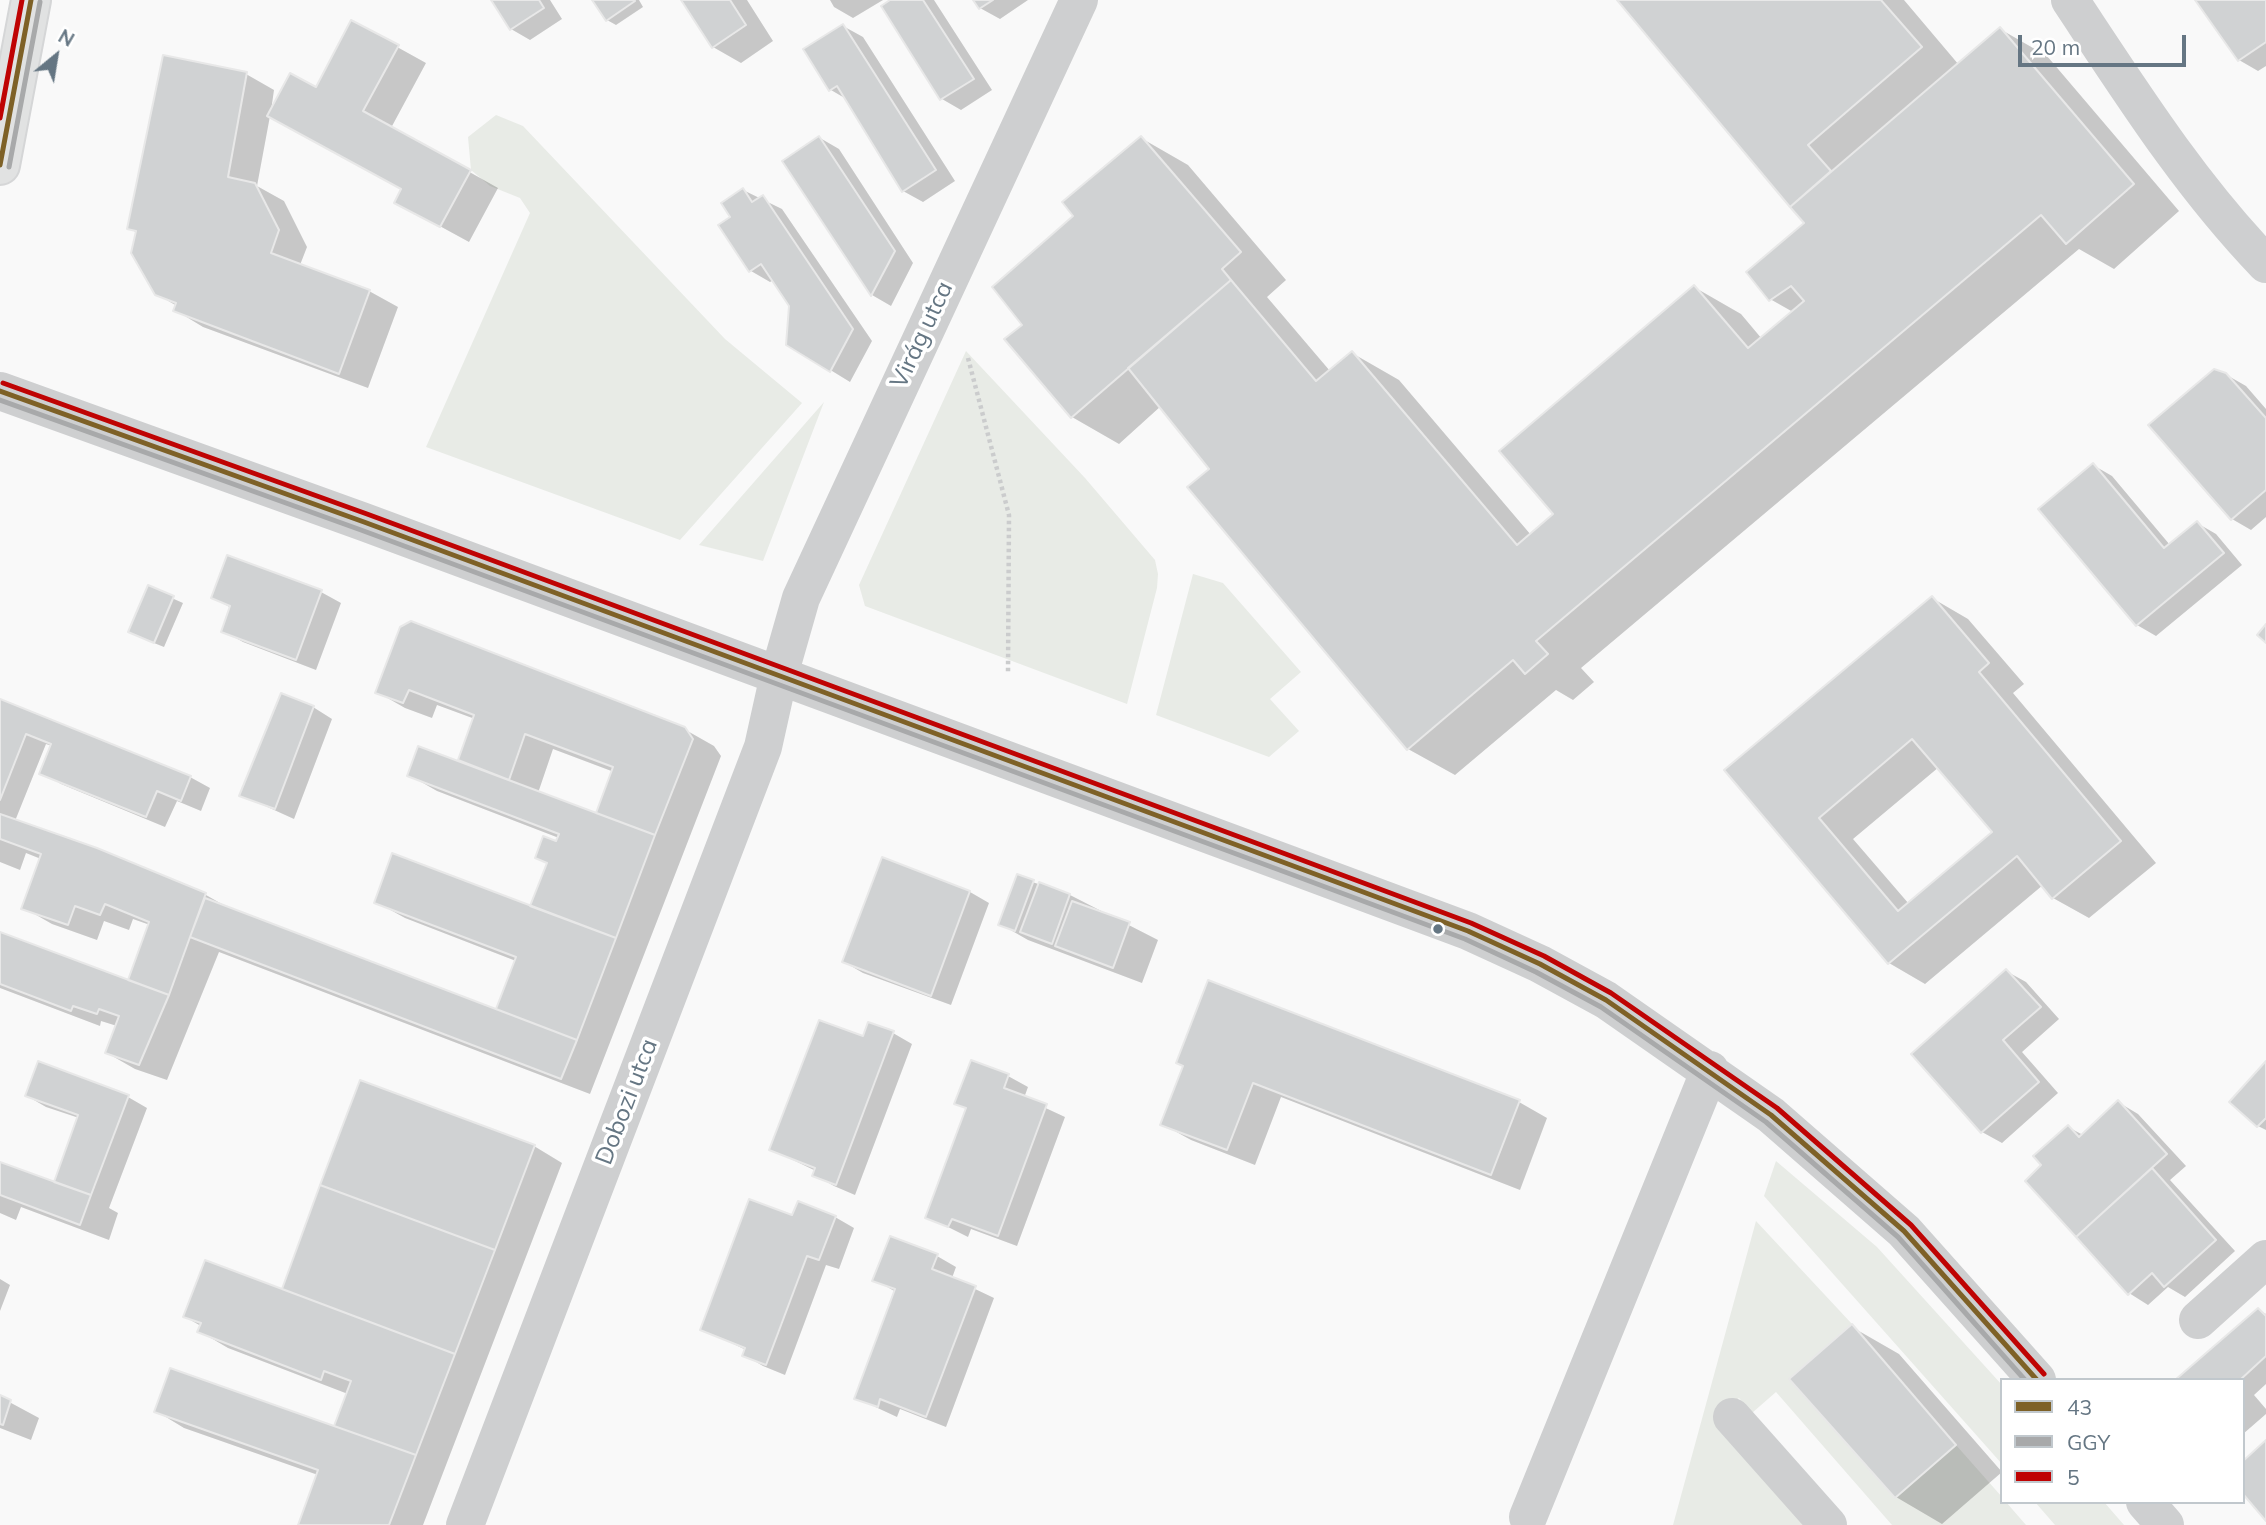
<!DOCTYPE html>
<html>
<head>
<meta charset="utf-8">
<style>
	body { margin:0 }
	#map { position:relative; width:2266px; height:1525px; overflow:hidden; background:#f9f9f9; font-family:Mulish,sans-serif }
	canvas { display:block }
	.legend { position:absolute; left:2000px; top:1378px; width:245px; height:126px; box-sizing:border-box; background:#fff; border:2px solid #c1c8cd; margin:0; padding:9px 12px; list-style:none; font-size:21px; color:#657683 }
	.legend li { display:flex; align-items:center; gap:14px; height:35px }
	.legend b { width:35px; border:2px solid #c1c8cd }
	.north { position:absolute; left:21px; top:21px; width:70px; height:70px; -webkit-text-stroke:5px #fff; paint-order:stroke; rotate:30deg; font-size:19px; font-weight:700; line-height:28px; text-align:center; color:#657683 }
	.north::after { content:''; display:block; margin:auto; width:24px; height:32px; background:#657683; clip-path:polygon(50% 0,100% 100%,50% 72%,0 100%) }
	.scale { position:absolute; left:2018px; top:35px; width:168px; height:32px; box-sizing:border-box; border:4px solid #657683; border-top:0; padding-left:9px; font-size:21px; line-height:24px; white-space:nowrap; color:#657683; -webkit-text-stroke:5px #fff; paint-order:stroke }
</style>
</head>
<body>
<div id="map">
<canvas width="2266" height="1525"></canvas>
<ul class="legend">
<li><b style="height:9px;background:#7e6127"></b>43</li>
<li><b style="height:9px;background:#a8a9aa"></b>GGY</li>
<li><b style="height:9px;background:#bf0303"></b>5</li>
</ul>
<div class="north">N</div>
<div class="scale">20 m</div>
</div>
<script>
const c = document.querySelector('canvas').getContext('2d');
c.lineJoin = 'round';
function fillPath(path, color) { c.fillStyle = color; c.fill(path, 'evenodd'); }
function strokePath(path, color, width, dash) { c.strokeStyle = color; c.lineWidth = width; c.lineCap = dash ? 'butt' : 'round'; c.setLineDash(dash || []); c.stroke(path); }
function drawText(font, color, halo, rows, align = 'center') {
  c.font = font + ' Mulish,sans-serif'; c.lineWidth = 7; c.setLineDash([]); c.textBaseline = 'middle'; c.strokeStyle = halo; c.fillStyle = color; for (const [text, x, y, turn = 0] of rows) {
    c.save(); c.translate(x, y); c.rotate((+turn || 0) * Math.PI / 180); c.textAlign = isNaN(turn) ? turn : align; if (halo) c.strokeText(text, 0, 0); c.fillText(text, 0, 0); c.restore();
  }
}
fillPath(new Path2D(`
	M496,115l27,11 202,213 77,64 -122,137 -254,-93 104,-234 -10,-15 -30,-12 -19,-16 -3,-33z
	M966,351l119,127 70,82 3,14 -1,14 -30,116 -262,-98 -6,-21z
	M824,402l-61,159 -64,-16z
	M1193,574l30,9 78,89 -31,27 29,32 -30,26 -113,-42z
	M1776,1161l101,86 125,138v79l-238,-268z
	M1756,1221l96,103 -62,55 104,119 62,-53 46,52v5h4l20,23h-134l-116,-133 -24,21 -13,-15 -23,22 89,105h-132z
	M2035,1502h69l20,23h-69z`), '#e8ebe6');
fillPath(new Path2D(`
	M493,0h57l12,19 -32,21 -19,-11z
	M595,0h44l4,7 -27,18 -9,-5z
	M683,0h64l26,41 -32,22 -28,-16z
	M830,0h53l-30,18 -19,-11z
	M893,0h41l58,90 -31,20 -19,-11z
	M975,0h53l-28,19 -20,-11z
	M1619,0h285l55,65 41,-36 47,27 132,155 -65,58 -35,-20 -498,419 13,14 -21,18 -17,-10 -101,85 -47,-26 -197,-280 -50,-63 -42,38 -47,-27 -47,-92 50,-109 66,-78 47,27 98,115 -19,17 63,74 22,-18 47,27 132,155 24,-21 139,-227 47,27 21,25 31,-27 -23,-13 36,-76z
	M2198,0h68v66l-8,5 -19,-11z
	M352,22l74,41 -35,65 107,60 -29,54 -44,-24 -22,-29 -133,-73 -13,70 27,15 23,46 -7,18 69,26 29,16 -30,81 -165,-61 -28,-17 2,-4 -21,-12 -19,-61 -8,-5 117,-154 28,16 -3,21 45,-22z
	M843,26l20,11 92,144 -32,21 -20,-11 -55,-91 -17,-10z
	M820,138l19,11 74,114 -22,43 -19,-11 -88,-133z
	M743,190l39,19 90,132 -22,41 -62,-38 3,-38 -17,-26 -4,2 -19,-11 -31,-45 13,-8z
	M2225,374l21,12 20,23v108l-15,13 -19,-11z
	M2093,465l19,11 58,69 27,-22 19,11 26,31 -86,71 -19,-11z
	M228,557l93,35 20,11 -25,67 -73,-28 -20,-11 8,-23 -17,-10z
	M149,588l34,15 -19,44 -25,-10z
	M1932,598l36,21 56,65 -11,9 143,170 -67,55 -36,-20 -10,-13 -118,99 -36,-21 -162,-193zM1939,767l55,65 -85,72 -56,-65z
	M411,623l273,106 30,17 7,10 -131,338 -371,-142 -52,128 -32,-11 -28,-16 10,-27 -16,-5 -1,5 -100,-38v-54l129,48 21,-57 -17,-6 -4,11 -25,-9 -7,19 -45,-16 -28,-16 17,-49 -15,-6 -6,17 -20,-8v-161l190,76 20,11 -9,23 -24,-10 -12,26 -104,-43 -19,-11 10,-27 -6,-2 -31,77 191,74 28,16 263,100 19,-50 -111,-43 -29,-16 155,6 17,-44 -11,-7 20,-13 2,-6 -122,-47 -28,-16 50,-13 16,-43 -38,-14 -5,13 -27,-10 -28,-16zM553,749l61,23 -17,43 -59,-22z
	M313,707l19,12 -38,100 -53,-24z
	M883,859l87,33 19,11 -38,102 -88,-32 -19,-11z
	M1018,877l52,18 88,45 -16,43 -114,-43 -28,-16z
	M2006,971l20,11 33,37 -37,33 36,41 -56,50 -20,-11z
	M893,1033l19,11 -57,151 -21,-9 -20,-11 2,-4 -44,-21 92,-112z
	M2266,1064v66l-8,-4z
	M1185,1066l334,36 28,16 -27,72 -239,-93 -26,68 -64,-25 -29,-16z
	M1008,1076l20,11 -4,11 41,19 -48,129 -46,-17 -3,8 -40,-20 40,-108 -12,-6z
	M27,1096l101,1 19,11 -38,100 9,5 -9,27 -88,-33 -5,13 -16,-7v-49l62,23 17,-69 -33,-11z
	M2118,1102l20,12 48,52 -16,14 65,71 -50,46 -17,-10 -20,18 -19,-12 -102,-112 17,-16 24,-38 15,8z
	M534,1146l28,17 -139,362h-123l18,-50 -134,-47 -28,-17 179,17 13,-34 -120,-46 -29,-17 2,-5 -16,-9 98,-26z
	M793,1217h42l19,11 -15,41 -13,-4 -41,110 -22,-9 -19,-11 2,-5 -44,-21z
	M937,1256l19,11 -4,11 42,20 -48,129 -46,-18 -3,8 -41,-19 40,-106 -21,-12z
	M0,1279l10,6 -10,26z
	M2259,1310l7,4v70l-12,11 12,14v5l-23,20v-54h-65z
	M1852,1327l47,27 103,118 -60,52 -46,-27z
	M0,1397l39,21 -8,22 -31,-12z`), '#0003');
const building = new Path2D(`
	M491,0h48l5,8 -34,22z
	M592,0h42l1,1 -29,20z
	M681,0h49l16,25 -34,23z
	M890,0h33l51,79 -34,21 -59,-94z
	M973,0h20l-14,9z
	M1617,0h264l41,47 -114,98 23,26 -41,36z
	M2195,0h71v42l-28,19z
	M351,20l48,25 -36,66 108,59 -31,57 -46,-24 7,-14 -134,-73 23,-43 26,14z
	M843,24l93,146 -34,22 -65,-106 -8,5 -26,-42z
	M2000,27l134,157 -68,60 -25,-29 -505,426 12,13 -23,20 -12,-14 -106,90 -220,-263 22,-18 -81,-101 103,-88 85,101 36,-30 165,194 36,-31 -54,-63 195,-166 54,63 56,-47 -13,-15 -22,15 -23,-29 58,-49 -14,-16z
	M163,55l84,17 -19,105 27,6 24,47 -8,23 99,37 -31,84 -166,-63 3,-8 -21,-8 -24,-42 5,-22 -9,-2z
	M819,136l76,115 -24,45 -89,-135z
	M1141,136l100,116 -19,17 9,11 -160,138 -67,-79 18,-14 -30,-38 81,-71 -11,-14z
	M743,188l9,14 11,-7 90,134 -23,43 -44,-27 3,-39 -28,-42 -12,8 -31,-47 12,-8 -9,-14z
	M2214,369l12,4 40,45v72l-35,30 -83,-95z
	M2093,463l71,85 33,-27 27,32 -88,73 -98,-117z
	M227,555l95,35 -26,70 -75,-28 9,-26 -19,-8z
	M148,585l26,11 -20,47 -26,-11z
	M1932,596l57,67 -10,9 142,169 -69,58 -35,-43 -129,108 -164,-194zM1912,739l80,93 -94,79 -79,-93z
	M411,621l274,106 8,12 -38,96 -59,-22 17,-46 -88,-33 -16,46 -51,-20 16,-45 -65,-25 -6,13 -28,-10 25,-66z
	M2266,624v19l-9,-8z
	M281,693l33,13 -39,103 -36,-13z
	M0,699l191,77 -10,25 -24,-10 -11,26 -107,-43 12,-30 -25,-10 -26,66z
	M418,746l237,89 -39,103 -86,-32 17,-43 -12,-5 8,-22 13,5 3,-7 -152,-58z
	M0,814l97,34 109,45 -37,102 -41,-15 21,-58 -44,-18 -5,11 -25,-9 -7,19 -47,-16 20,-55 -41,-15z
	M392,853l224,85 -39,102 -81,-31 20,-52 -142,-54z
	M882,857l88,34 -39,105 -89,-34z
	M1017,874l17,6 -19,51 -17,-6z
	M1039,882l31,12 -18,50 -32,-12z
	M205,898l372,142 -16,39 -371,-142z
	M1072,901l58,21 -17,46 -58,-22z
	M0,932l169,63 -30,70 -34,-12 14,-37 -20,-7 -2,5 -24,-8 -2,5 -71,-27z
	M2006,969l35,38 -38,33 36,42 -58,51 -70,-79z
	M1208,980l312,120 -29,75 -238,-92 -26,67 -67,-25 23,-59 -7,-3z
	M819,1020l44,16 5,-14 26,9 -58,154 -24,-9 3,-8 -46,-18z
	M971,1060l38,14 -5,14 43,16 -49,132 -46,-17 -4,8 -23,-9 41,-110 -12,-4z
	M38,1061l91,34 -38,100 -37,-13 24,-67 -53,-19z
	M2266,1061v57l-9,9 -28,-25z
	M360,1080l175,65 -40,105 -175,-65z
	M2118,1100l49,54 -91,83 -51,-56 16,-16 -8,-9 35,-31 11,12z
	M0,1162l91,33 -11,30 -80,-30z
	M2152,1168l64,72 -52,47 -12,-14 -24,22 -52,-58z
	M320,1185l175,65 -40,104 -173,-65z
	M749,1199l43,16 6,-14 38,15 -17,44 -12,-4 -41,109 -24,-9 3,-8 -45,-18z
	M890,1236l48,18 -6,15 44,17 -50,131 -46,-18 -2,8 -24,-8 41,-110 -23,-8z
	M205,1260l250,94 -39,101 -82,-29 17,-45 -27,-10 -3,9 -124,-48 4,-9 -18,-6z
	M2258,1308l8,8v40l-26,24h-65z
	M1852,1324l104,121 -61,53 -106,-119z
	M170,1368l246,87 -27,70h-91l20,-55 -164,-58z
	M0,1395l11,5 -8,25 -3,-1z
	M2266,1440v81l-23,-27v-33z`);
fillPath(building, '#d0d2d3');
strokePath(building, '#e8e8e8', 2);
const major = new Path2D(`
	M0,165l31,-165`);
strokePath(major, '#d5d6d7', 42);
strokePath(new Path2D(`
	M968,358l41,157 -1,159`), '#cbcccd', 4.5, [3.5, 3.5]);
strokePath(new Path2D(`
	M2070,0c61,92 119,184 196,264
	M0,391l364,131 924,342 180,67 72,33 66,36 165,115 133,116 133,149
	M2198,1320l68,-61
	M1732,1417l96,108
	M2145,1502l20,23
	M1528,1517l182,-447
	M465,1525l298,-778 16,-72 22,-77 278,-598`), '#cecfd0', 38);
strokePath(major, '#e1e2e2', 38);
strokePath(new Path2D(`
	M0,165l31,-165
	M0,391l364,131 924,342 180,67 72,33 66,36 165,115 133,116 133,149`), '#7e6127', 5);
strokePath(new Path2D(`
	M9,167l31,-165
	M0,400l361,130 924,342 180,67 71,33 65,35 165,115 132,115 127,143`), '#a8a9aa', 5);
strokePath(new Path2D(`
	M0,118l22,-118
	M3,383l364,131 924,342 180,67 73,33 67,37 166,115 134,117 133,149`), '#bf0303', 5);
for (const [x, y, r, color] of [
	[1438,929,6,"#657683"]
]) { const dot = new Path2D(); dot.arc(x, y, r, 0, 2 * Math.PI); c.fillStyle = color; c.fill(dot); strokePath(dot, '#fff', 2.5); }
drawText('24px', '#657683', '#fff', [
	["Virág utca",922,335,-65],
	["Dobozi utca",627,1102,-69]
]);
</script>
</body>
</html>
